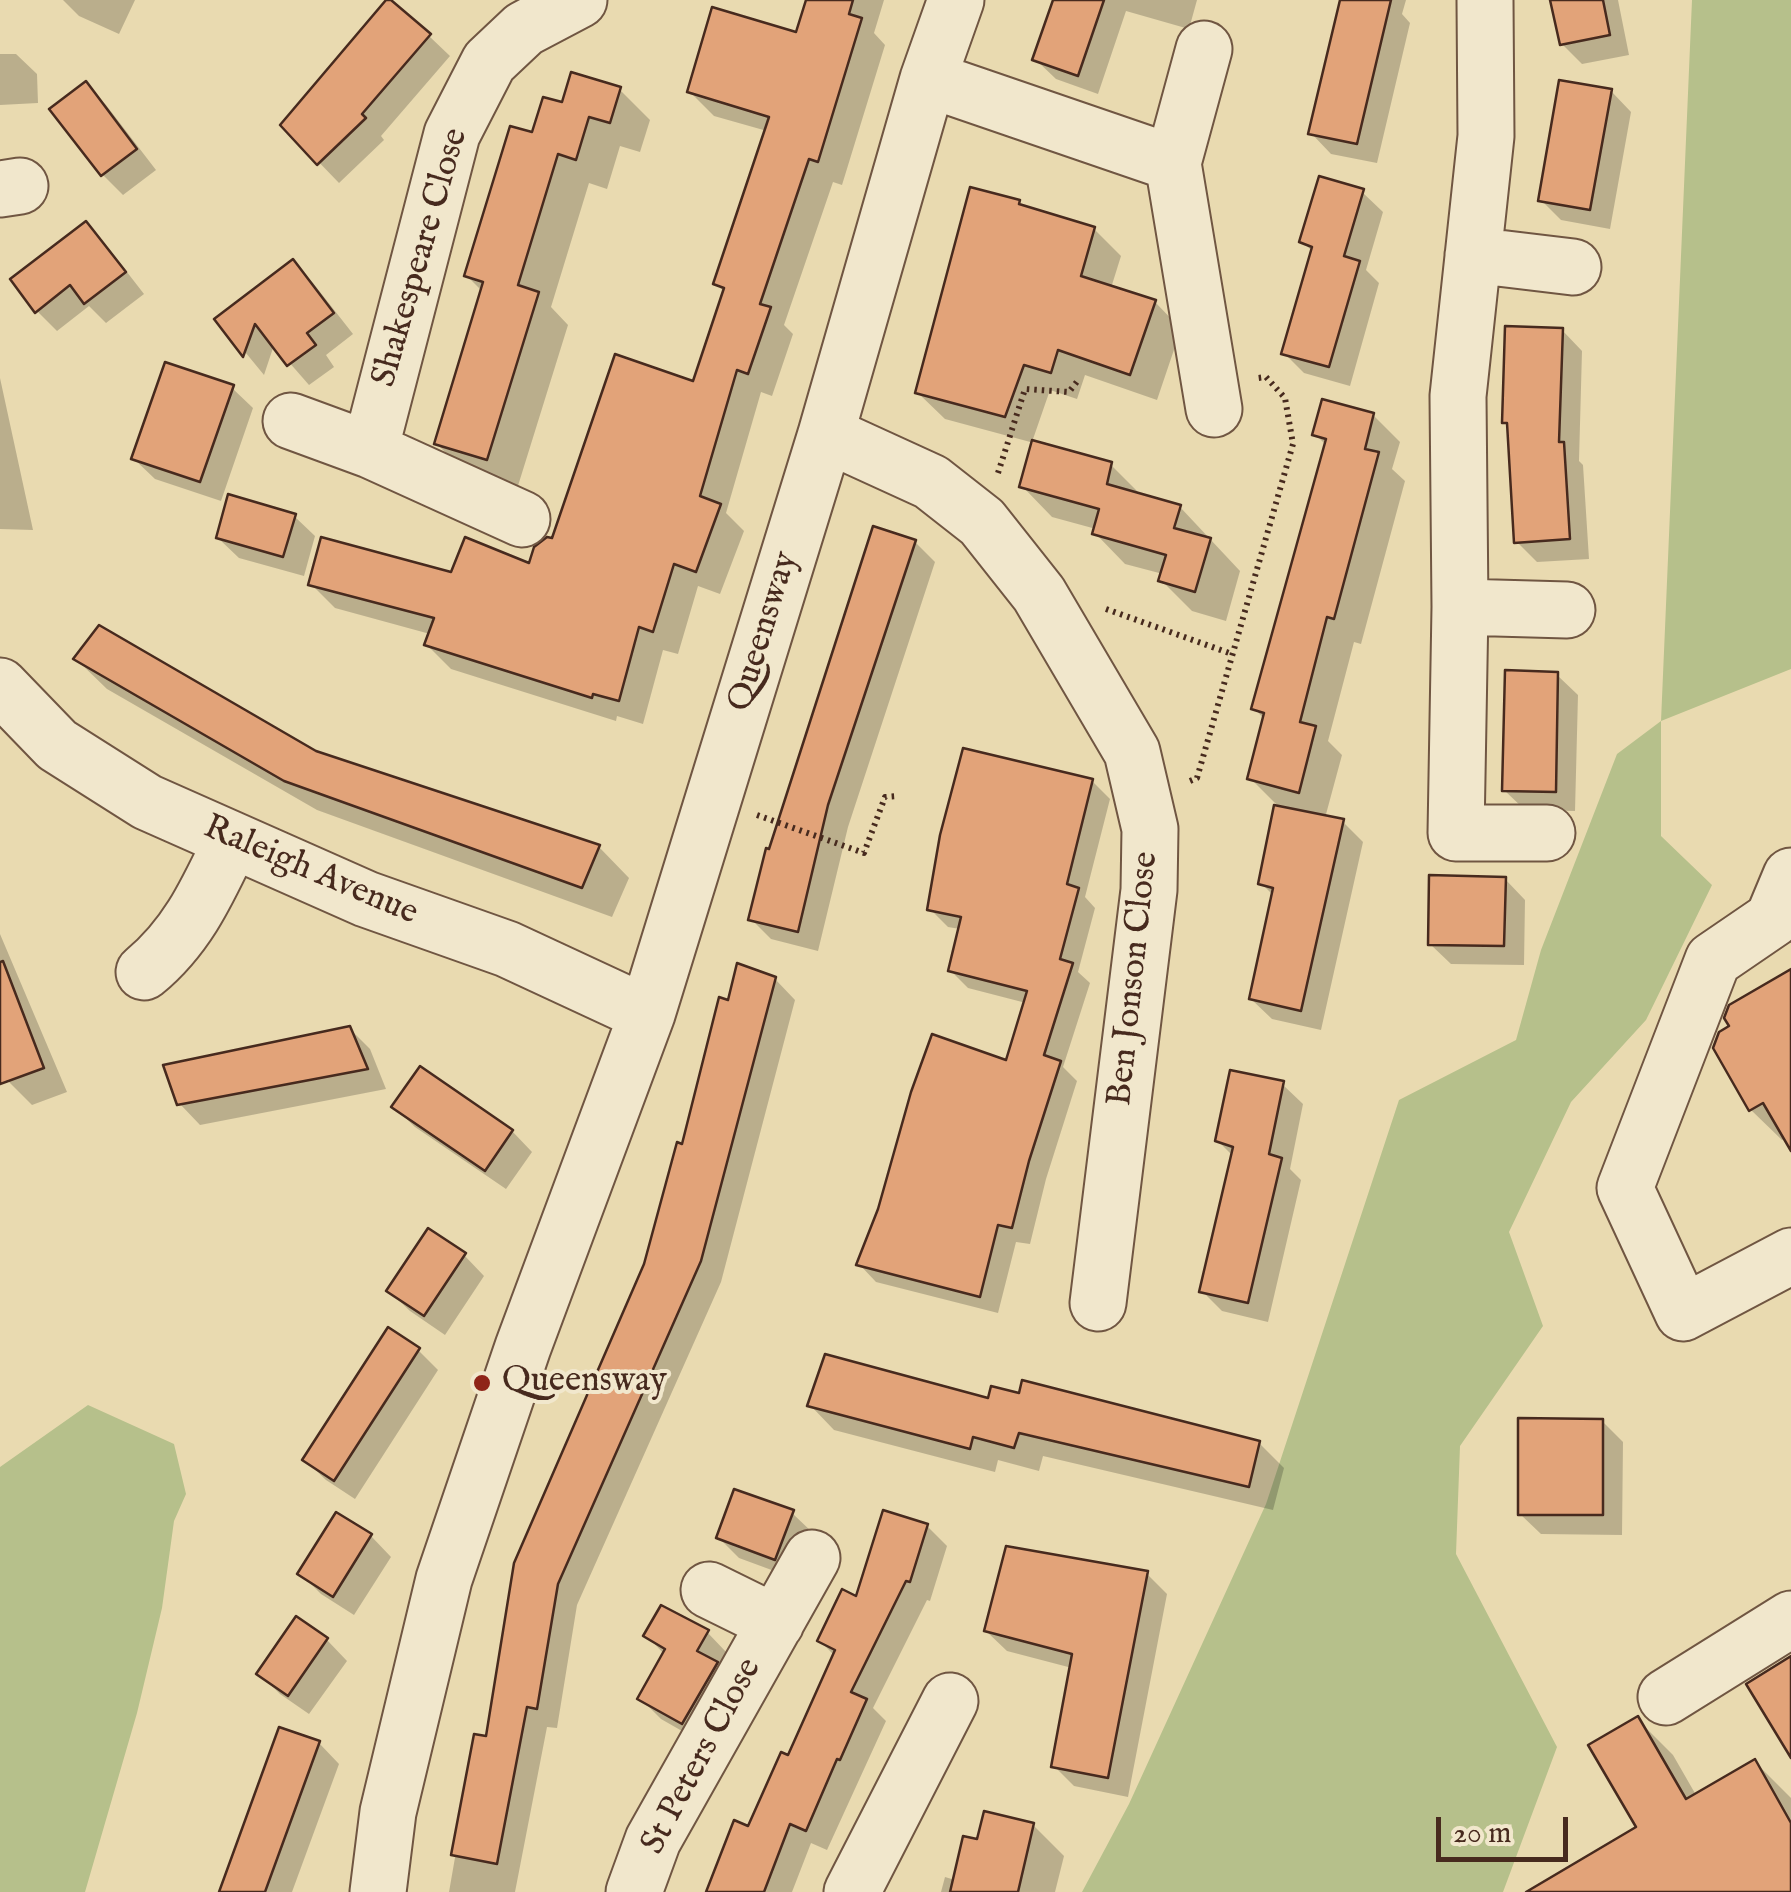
<!DOCTYPE html>
<html>
<head>
<meta charset="utf-8">
<style>
	body { margin:0 }
	#map { position:relative; width:1791px; height:1892px; overflow:hidden; background:#e9dab0; font-family:"IM FELL English",serif }
	canvas { display:block }
	.scale { position:absolute; left:1436px; top:1817px; width:132px; height:45px; box-sizing:border-box; border:5px solid #472a1e; border-top:0; padding-left:12px; font-size:30px; line-height:35px; white-space:nowrap; color:#472a1e; -webkit-text-stroke:8px #f1e7cc; paint-order:stroke }
</style>
</head>
<body>
<div id="map">
<canvas width="1791" height="1892"></canvas>
<div class="scale">20 m</div>
</div>
<script>
const c = document.querySelector('canvas').getContext('2d');
c.lineJoin = 'round';
function fillPath(path, color) { c.fillStyle = color; c.fill(path, 'evenodd'); }
function strokePath(path, color, width, dash) { c.strokeStyle = color; c.lineWidth = width; c.lineCap = dash ? 'butt' : 'round'; c.setLineDash(dash || []); c.stroke(path); }
function drawText(font, color, halo, rows, align = 'center') {
  c.font = font + ' "IM FELL English",serif'; c.lineWidth = 8; c.setLineDash([]); c.textBaseline = 'middle'; c.strokeStyle = halo; c.fillStyle = color; for (const [text, x, y, turn = 0] of rows) {
    c.save(); c.translate(x, y); c.rotate((+turn || 0) * Math.PI / 180); c.textAlign = isNaN(turn) ? turn : align; if (halo) c.strokeText(text, 0, 0); c.fillText(text, 0, 0); c.restore();
  }
}
fillPath(new Path2D(`
	M1692,0h99v669l-130,52v115l51,49 -66,135 -75,82 -62,130 34,94 -83,120 -4,108 101,193 -54,145h-421l47,-88 137,-300 133,-404 117,-60 25,-90 76,-196 44,-33z
	M88,1405l86,39 12,50 -12,27 -12,87 -25,105 -52,179h-85v-425z`), '#b6c08b');
fillPath(new Path2D(`
	M63,0h72l-16,34 -40,-18z
	M809,0h75l-10,33 11,12 -43,140 -9,-3 -49,143 9,9 -21,62 -11,-4 -35,121 18,18 -24,63 -22,-8 -20,68 -15,-4 -20,74 -26,-8 -1,5 -165,-52 -25,-25 4,-10 -95,-26 -24,-24 220,-18 163,-182 31,-91 -9,-10 51,-152 -53,-15 -24,-24 108,-57z
	M1056,0h141l-8,29 -63,-18 -28,83 -42,-15 -21,-20z
	M1343,0h63l-4,14 8,9 -33,140 -46,-9 -20,-21z
	M1553,0h65l11,55 -47,9 -20,-20z
	M429,36l21,20 -69,80 3,4 -45,43 -56,-58z
	M0,54h16l21,20 1,29 -38,2z
	M85,84l21,21 50,65 -33,25 -20,-20 -50,-65z
	M620,90l30,30 -10,32 -20,-6 -13,43 -18,-6 -38,124 17,18 -51,164 -50,-15 -30,-30 46,-152 -16,-16 67,-141 30,-30z
	M1611,91l20,21 -21,117 -49,-9 -20,-20z
	M1362,192l21,20 -17,58 13,13 -29,103 -46,-13 -20,-20 29,-101 -11,-11z
	M1019,202l6,6 69,21 27,27 -10,32 44,14 26,27 -24,71 -72,-25 -8,24 -27,-9 -18,52 79,23 32,32 37,10 60,64 -14,50 -34,-10 -31,-31 2,-6 -38,-10 -30,-31 1,-4 -44,-12 -30,-31 12,-43 -89,-24 -27,-26z
	M86,224l20,21 38,49 -38,29 -17,-17 -32,25 -20,-20z
	M293,262l20,21 40,51 -27,21 8,12 -25,18 -35,-40 -10,30 -46,-56z
	M1562,330l20,21 -3,110 4,4 6,94 -52,3 -20,-20 -7,-115 -5,-5z
	M0,378l33,152 -33,-1z
	M232,388l21,20 -32,93 -66,-22 -21,-20z
	M1373,415l27,27 -8,27 13,12 -44,163 -7,-2 -26,99 14,14 -17,63 18,4 20,20 -42,188 -49,-11 -21,-20 23,-103 -13,-13 16,-78 -27,-27 15,-58 -11,-12 73,-262 -12,-12z
	M294,516l21,20 -11,40 -65,-18 -21,-20z
	M915,542l20,20 -87,265 -30,124 -47,-12 -20,-20 20,-67z
	M76,659l239,95 284,93 30,31 -17,39 -295,-107 -210,-121z
	M1557,675l21,20 -3,116 -50,-1 -21,-20z
	M1092,781l18,18 -25,98 10,11 -17,64 12,11 -27,84 14,14 -31,98 -16,65 -14,-2 -18,71 -122,-31 -17,-18 148,-200 19,-61 -58,-15 -18,-18 10,-41 -12,-2 -18,-18z
	M1505,879l20,21 -1,65 -73,-1 -21,-20z
	M0,934l67,158 -35,13 -24,-24 -8,-20z
	M1791,972v165l-9,3 -31,-30 -36,-62z
	M775,979l20,21 -74,282 -144,323 -20,123 -10,-1 -32,165h-66l27,-155 12,2 158,-474 84,-262z
	M349,1028l21,21 16,40 -186,36 -20,-21z
	M1282,1084l21,20 -13,65 11,11 -33,142 -46,-11 -20,-20 31,-135 -15,-15z
	M394,1107l118,24 20,21 -26,37 -91,-62z
	M464,1255l20,21 -39,59 -35,-24 -21,-20z
	M418,1350l20,20 -83,129 -29,-19 -21,-20z
	M990,1401l269,42 25,25 -11,42 -230,-54 -4,15 -41,-11 -3,12 -161,-42 -24,-25z
	M1602,1421l21,21 -1,93 -81,-1 -21,-20z
	M792,1513l21,20 -17,46 -57,-21 -20,-20z
	M337,1515l34,21 20,21 -37,58 -33,-21 -21,-21z
	M927,1526l20,20 -17,55 -3,-1 -54,108 13,13 -59,129 -16,-7 -19,49h-83l41,-63 39,-71 46,-102 -15,-15z
	M1146,1573l21,21 -39,203 -54,-11 -20,-20 18,-98 -65,-17 -21,-20z
	M297,1619l30,21 20,21 -38,53 -29,-20 -21,-21z
	M707,1632l20,21 -24,90 -42,-24 -20,-20 24,-44 -18,-19z
	M1637,1719l36,36 23,40 59,-33 36,36v94h-260l108,-64z
	M319,1743l20,21 -47,128h-64z
	M1033,1825l31,31 -9,36h-114l4,-15 10,3 24,-38z`), '#0003');
const building = new Path2D(`
	M386,0h5l40,34 -69,80 4,4 -49,47 -37,-40z
	M806,0h47l-4,14 13,4 -44,144 -9,-3 -49,145 11,3 -23,67 -11,-4 -37,126 21,8 -25,68 -22,-8 -21,68 -14,-5 -20,74 -26,-7 -1,4 -168,-53 10,-27 -126,-33 13,-48 130,35 14,-35 64,26 5,-16 13,-10 5,1 63,-184 78,27 31,-93 -11,-4 56,-167 -82,-25 25,-85 84,25z
	M1053,0h51l-26,76 -46,-16z
	M1340,0h51l-34,144 -49,-10z
	M1550,0h53l7,35 -50,10z
	M571,72l50,15 -11,36 -21,-6 -13,43 -18,-6 -40,131 21,7 -52,168 -53,-16 49,-162 -19,-6 46,-150 22,6 11,-35 19,5z
	M1559,80l53,9 -22,121 -52,-9z
	M86,81l51,68 -36,27 -52,-67z
	M1319,176l45,13 -20,67 16,5 -31,106 -48,-13 31,-107 -13,-5z
	M970,187l50,13 -1,4 76,23 -14,49 75,24 -26,75 -72,-25 -7,23 -27,-8 -19,52 -90,-24z
	M86,221l40,51 -42,32 -14,-19 -35,28 -25,-34z
	M293,259l41,54 -27,20 9,12 -29,21 -32,-42 -12,33 -29,-38z
	M1505,326l58,2 -4,114h5l6,97 -56,4 -7,-120h-5z
	M165,362l69,23 -34,97 -69,-23z
	M1322,399l52,14 -9,36 14,3 -45,167 -7,-2 -27,105 16,4 -17,67 -52,-14 17,-66 -13,-4 75,-270 -14,-4z
	M1032,440l80,22 -5,22 74,21 -7,23 37,10 -16,54 -37,-11 8,-26 -74,-21 7,-25 -80,-22z
	M228,494l68,20 -13,43 -67,-19z
	M873,526l43,14 -88,265 -30,127 -50,-12 18,-72 3,1z
	M99,625l217,126 284,94 -18,43 -298,-107 -211,-122z
	M1505,670l53,2 -2,120 -54,-1z
	M963,748l130,31 -26,105 12,4 -19,71 13,4 -29,92 17,6 -32,100 -17,67 -14,-3 -18,72 -124,-32 22,-56 33,-117 21,-58 74,26 21,-69 -79,-20 13,-54 -34,-7 13,-75z
	M1274,805l70,14 -43,192 -52,-12 24,-111 -15,-4z
	M1429,875l77,2 -2,69 -76,-1z
	M3,961l41,107 -44,16v-122z
	M737,963l39,14 -75,284 -143,323 -21,125 -10,-2 -30,157 -46,-9 23,-121 12,2 28,-173 130,-299 33,-122 5,2 37,-147 9,3z
	M1791,969v182l-28,-48 -14,8 -36,-63 6,-16 10,-6 -5,-8 5,-13z
	M350,1026l18,43 -191,36 -14,-40z
	M420,1066l93,64 -28,41 -94,-64z
	M1230,1070l54,11 -15,73 13,4 -34,145 -49,-11 34,-145 -18,-6z
	M428,1228l38,25 -42,63 -38,-25z
	M388,1327l32,21 -86,133 -32,-21z
	M825,1354l163,44 3,-12 28,7 3,-13 238,61 -11,46 -230,-54 -5,15 -41,-11 -3,12 -163,-43z
	M1518,1418l85,1v96h-85z
	M734,1489l60,21 -19,50 -59,-22z
	M883,1510l45,14 -18,58 -4,-1 -55,111 16,7 -27,61 -3,-1 -31,72 -16,-7 -26,68h-58l28,-72 14,6 33,-74 7,3 47,-105 -18,-9 25,-52 14,7z
	M336,1512l36,22 -39,63 -36,-23z
	M1006,1546l142,25 -40,207 -57,-11 21,-113 -88,-23z
	M661,1605l48,25 -12,21 21,11 -36,62 -45,-25 28,-50 -22,-13z
	M296,1616l32,22 -40,58 -32,-22z
	M1791,1656v102l-45,-74z
	M1638,1716l48,83 69,-40 36,64v69h-265l110,-65 -48,-82z
	M279,1727l41,14 -55,151h-46z
	M984,1811l50,12 -16,69h-68l13,-56 14,3z`);
fillPath(building, '#e2a379');
strokePath(building, '#472a1e', 2.5);
const minor = new Path2D(`
	M1485,0l1,136 -28,260 2,211 -4,226h91
	M1204,49l-31,114 41,246
	M928,79l245,84
	M0,189l20,-3
	M1473,255l100,12
	M291,421l79,29 152,69
	M826,434l105,48 51,40 57,72 93,158 18,77 -1,61 -51,413
	M370,450l82,-316 37,-72 35,-33 55,-29
	M1460,607l107,3
	M0,686l57,59 90,57 219,97 141,50 140,65
	M1791,876l-18,43 -60,41 -88,228 58,125 108,-57
	M144,972c44,-36 64,-82 88,-132
	M709,1590l67,33
	M1666,1697l125,-78
	M378,1892l10,-80 56,-233 79,-232 124,-333 179,-580 102,-355 28,-79
	M634,1892l19,-52 159,-282
	M852,1892l98,-191`);
strokePath(minor, '#705642', 59);
strokePath(new Path2D(`
	M998,473l27,-84 44,3 10,-13
	M1106,609l126,45
	M1190,781l7,-3 96,-334 -8,-46 -19,-21 -8,1
	M757,815l107,38 21,-56 13,-1`), '#472a1e', 6, [2.5, 5]);
strokePath(minor, '#f1e7cc', 55);
for (const [x, y, r, color] of [
	[482,1383,10,"#8f2418"]
]) { const dot = new Path2D(); dot.arc(x, y, r, 0, 2 * Math.PI); c.fillStyle = color; c.fill(dot); strokePath(dot, '#f1e7cc', 4); }
drawText('35px', '#472a1e', '#f1e7cc', [
	["Shakespeare Close",422,258,-74],
	["Queensway",765,632,-73],
	["Raleigh Avenue",310,872,23],
	["Ben Jonson Close",1135,979,-84],
	["St Peters Close",703,1757,-62]
]);
drawText('35px', '#472a1e', '#f1e7cc', [
	["Queensway",502,1383]
], 'left');
</script>
</body>
</html>
